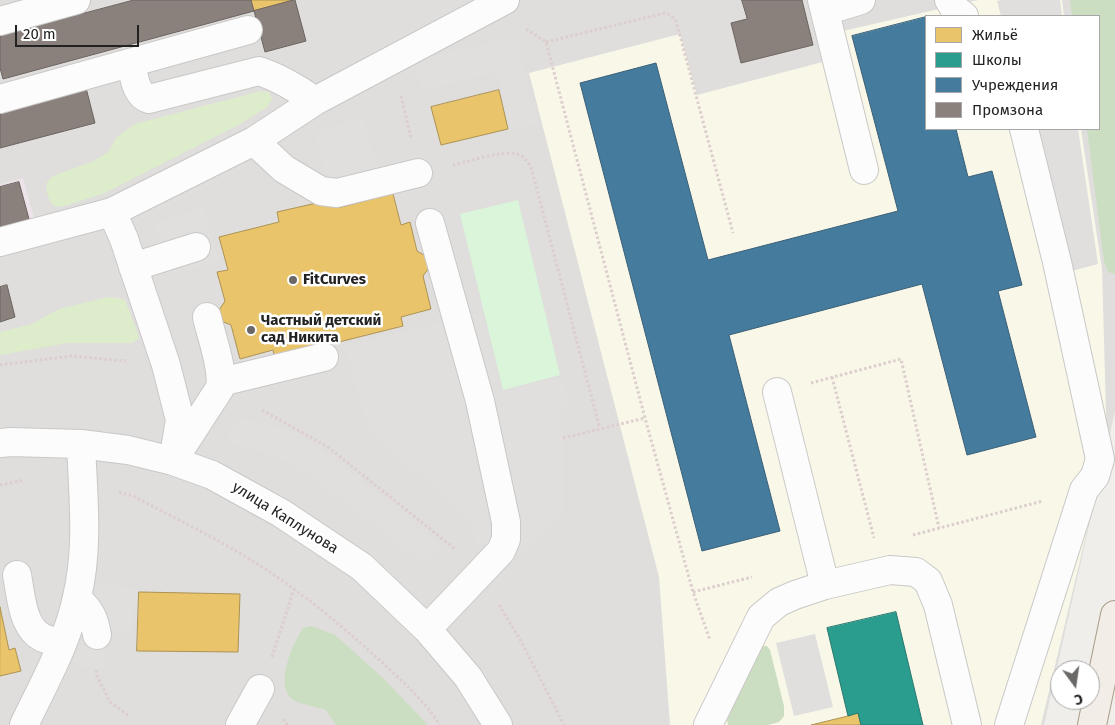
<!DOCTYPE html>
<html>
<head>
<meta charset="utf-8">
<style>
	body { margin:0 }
	#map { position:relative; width:1115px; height:725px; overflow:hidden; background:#f0eeeb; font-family:"Fira Sans",sans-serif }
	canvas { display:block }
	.legend { position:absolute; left:925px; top:15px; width:175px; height:115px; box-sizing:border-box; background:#fff; border:1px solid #a7a7a7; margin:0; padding:6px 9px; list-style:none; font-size:15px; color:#222 }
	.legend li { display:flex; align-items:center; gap:10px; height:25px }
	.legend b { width:25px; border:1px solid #a7a7a7 }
	.north { position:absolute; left:1050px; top:660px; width:50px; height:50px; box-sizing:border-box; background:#fff; border:1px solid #a7a7a7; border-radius:50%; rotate:166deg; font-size:14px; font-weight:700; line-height:20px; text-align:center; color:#222 }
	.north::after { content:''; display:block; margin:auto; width:18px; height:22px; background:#6a6968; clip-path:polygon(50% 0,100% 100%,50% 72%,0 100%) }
	.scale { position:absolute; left:15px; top:25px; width:124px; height:22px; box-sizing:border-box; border:2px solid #222; border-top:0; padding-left:6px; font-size:15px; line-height:18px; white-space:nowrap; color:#222; -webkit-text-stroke:4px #fff; paint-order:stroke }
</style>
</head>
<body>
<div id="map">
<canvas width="1115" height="725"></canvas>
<ul class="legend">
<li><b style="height:14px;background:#e9c46a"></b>Жильё</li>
<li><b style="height:14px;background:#2a9d8f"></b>Школы</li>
<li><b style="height:14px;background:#457b9d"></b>Учреждения</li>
<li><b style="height:14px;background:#8a817c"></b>Промзона</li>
</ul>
<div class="north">С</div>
<div class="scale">20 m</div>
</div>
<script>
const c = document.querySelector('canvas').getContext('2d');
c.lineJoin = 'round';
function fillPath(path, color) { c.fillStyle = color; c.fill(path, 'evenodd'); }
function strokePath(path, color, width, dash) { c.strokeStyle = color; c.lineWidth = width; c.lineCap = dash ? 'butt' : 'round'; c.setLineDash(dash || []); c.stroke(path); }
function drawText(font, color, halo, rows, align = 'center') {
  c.font = font + ' "Fira Sans",sans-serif'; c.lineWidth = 5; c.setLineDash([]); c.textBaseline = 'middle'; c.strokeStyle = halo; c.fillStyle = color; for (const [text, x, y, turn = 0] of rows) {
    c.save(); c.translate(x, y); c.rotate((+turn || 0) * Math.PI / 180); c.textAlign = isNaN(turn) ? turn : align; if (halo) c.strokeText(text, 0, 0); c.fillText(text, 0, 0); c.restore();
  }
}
fillPath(new Path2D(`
	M0,0h1115v411l-71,314h-1044zM926,16h173v113h-173z`), '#dfdedc');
fillPath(new Path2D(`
	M23,178l13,47 -36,9v-50z`), '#ede4e9');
fillPath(new Path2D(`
	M978,0h84l2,16h-138v113h155l21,140 5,177 -66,279h-371l-11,-148 -130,-504 151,-39 17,61 152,-40 -6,-24z`), '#f8f7e8');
fillPath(new Path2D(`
	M261,91l8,1 3,7 -5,8 -25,16 -137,70 -43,14 -8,-1c-7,-8 -8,-14 -7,-24l6,-6 41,-15 14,-9 8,-14 19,-14z
	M108,297l9,1 8,2 13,34 1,4 -6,5h-65l-68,12v-23l32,-8 27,-15z`), '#ddeccb');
fillPath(new Path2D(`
	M1070,0h45v274l-7,-2 -4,-11 -17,-132h12v-113h-27z
	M312,626l23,9 48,43 45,47h-92l-10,-15c-9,-3 -27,-6 -34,-11 -18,-14 1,-56 11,-71z
	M762,646h5l3,4 14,56v10l-5,6 -11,3h-40l-1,-5 31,-70z`), '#cbdec1');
fillPath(new Path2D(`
	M518,200l42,175 -57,15 -43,-176z`), '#daf5da');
fillPath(new Path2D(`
	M1002,0h58l2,16h-61l-4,-15z
	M516,36l22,87 -27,6 -14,-57 -75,19 -8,-31z
	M364,118l14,54 -49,13 -15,-54z
	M1030,129h48l20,135 -30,8z
	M204,207l14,55 -50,13 -14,-50z
	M482,312l19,79 61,-14 8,31 -12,4 5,26v77l-42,40 -44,-11 -9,-26 -99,-87 -25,-87 2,3z
	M238,417l49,14 37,20 116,93 -19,19 -113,-89 -34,-18 -48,-15z
	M93,582l42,6 -4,45 -26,-1v37l-33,-2 15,-51z
	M815,634l18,73 -39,9 -18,-73z`), '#e0dfde');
const homes = new Path2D(`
	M251,0h43l-40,11z
	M499,90l9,39 -67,16 -10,-38z
	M393,194l8,31 9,-3 7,29 17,10 -11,15 8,33 -30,8 2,9 -128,32 -2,-8 -33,9 -9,-34 -17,-7 11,-17 -8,-29 11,-2 -9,-33 60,-15 -2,-10 62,-14 1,9z
	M139,592l101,2 -2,58 -101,-1z
	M0,607l9,43 6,-2 6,23 -21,5z
	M858,713l3,12h-50l37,-9z`);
fillPath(homes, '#e9c46a');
strokePath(homes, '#ad9354', 1);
const schools = new Path2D(`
	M896,612l27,113h-62l-3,-12 -10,3 -21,-88z`);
fillPath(schools, '#2a9d8f');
strokePath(schools, '#28786e', 1);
const public = new Path2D(`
	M926,17v112h30l12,48 24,-6 30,114 -24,6 38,146 -69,18 -45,-171 -193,51 51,196 -78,20 -122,-468 76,-20 52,197 190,-49 -46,-175z`);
fillPath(public, '#457b9d');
strokePath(public, '#3a6078', 1);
const industry = new Path2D(`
	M134,0h117l3,11 -251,68 -3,-11v-32z
	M295,0l11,41 -41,11 -11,-41z
	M742,0h60l11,45 -72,18 -10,-40 16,-4z
	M85,84l10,39 -95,25v-41z
	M19,182l10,37 -29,8v-40z
	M7,285l8,32 -15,5v-35z`);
fillPath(industry, '#8a817c');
strokePath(industry, '#6b6461', 1);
const minor = new Path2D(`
	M822,0l42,170
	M949,0l5,8 10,8
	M825,11l36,-11
	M0,21l76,-21
	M131,63c3,12 4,32 18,36l110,-28c21,7 39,18 56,30
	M0,99l248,-69
	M254,141l30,28 37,22 16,2 81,-20
	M112,212l12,27 42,126 14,55 -7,41
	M0,242l112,-30 142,-71 61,-40 190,-101
	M133,267l63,-20
	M221,382l103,-25
	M777,392l48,193
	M0,443l11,-1 70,2 47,6 45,11 39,14 69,38 81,54 65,62 41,48 30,48
	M179,451l41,-63c4,-19 -9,-52 -13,-71
	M17,575c4,20 5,53 26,63 6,2 13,4 19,6
	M77,598c13,13 17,19 20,37
	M427,629l74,-78 5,-12v-17l-26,-121 -50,-178
	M24,725c19,-40 44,-84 53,-128 12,-50 6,-102 4,-153
	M240,725l20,-36
	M708,725l53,-108 18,-15 16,-7 30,-10 65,-15 26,2 12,9 10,24 29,120
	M1009,725l75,-235 11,-14 5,-17 -43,-197 -33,-133`);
const major = new Path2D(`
	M1092,725l23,-110`);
strokePath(minor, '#c9c8c7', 30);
strokePath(major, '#a79c86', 30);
strokePath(new Path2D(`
	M526,29l20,13 99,376 48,174 17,48
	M546,42l119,-29 6,2 5,6 57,212
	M401,96l10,42
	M453,165c14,-3 50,-15 63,-11 7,1 11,7 15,13l69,262
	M0,365l72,-9 54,5
	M832,377l42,161
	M811,383l90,-24 38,169
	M262,410l66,37 127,102
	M563,438l82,-20
	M0,485l24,-5
	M119,492l14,4c38,20 77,39 113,61 48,29 88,62 129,99 23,21 48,43 65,69
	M913,535l130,-34
	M693,592l59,-15
	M499,605l22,36 43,84
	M272,657l22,-68
	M96,670l1,6 13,26 18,13
	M283,719l5,6`), '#dccecd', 3, [2.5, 2.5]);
strokePath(minor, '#fdfcfc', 28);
strokePath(major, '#f3ede7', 28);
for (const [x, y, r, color] of [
	[293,280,5,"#6a6968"],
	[251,330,5,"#6a6968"]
]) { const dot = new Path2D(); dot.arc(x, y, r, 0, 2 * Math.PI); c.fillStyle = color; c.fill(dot); strokePath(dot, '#fff', 2); }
drawText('bold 15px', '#222', '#fff', [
	["FitCurves",303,280],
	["Частный детский",261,321],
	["сад Никита",261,338]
], 'left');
drawText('15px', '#222', '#fff', [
	["улица Каплунова",285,518,32]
]);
</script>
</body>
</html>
